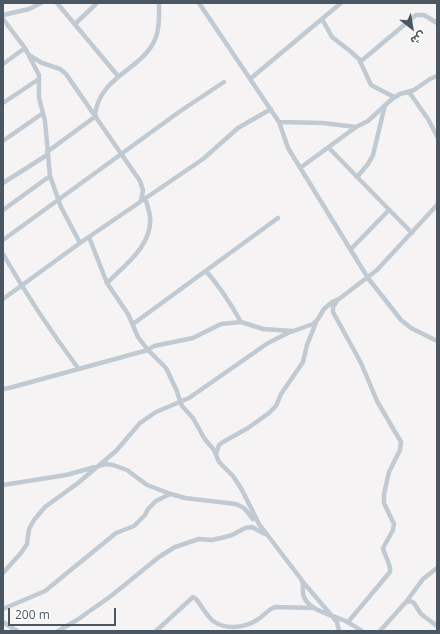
<!DOCTYPE html>
<html>
<head>
<meta charset="utf-8">
<style>
	body { margin:0 }
	#map { position:relative; width:440px; height:634px; overflow:hidden; background:#f5f3f3; font-family:"Open Sans","Noto Sans Arabic",sans-serif }
	canvas { display:block }
	.frame { position:absolute; inset:0; border:4px solid #4a5661; pointer-events:none }
	.north { position:absolute; left:392px; top:8px; width:40px; height:40px; -webkit-text-stroke:3px #fff; paint-order:stroke; rotate:149deg; font-size:11px; font-weight:700; line-height:16px; text-align:center; color:#4a5661 }
	.north::after { content:''; display:block; margin:auto; width:14px; height:18px; background:#4a5661; clip-path:polygon(50% 0,100% 100%,50% 72%,0 100%) }
	.scale { position:absolute; left:8px; top:608px; width:108px; height:18px; box-sizing:border-box; border:2px solid #4a5661; border-top:0; padding-left:5px; font-size:12px; line-height:14px; white-space:nowrap; color:#4a5661; -webkit-text-stroke:3px #fff; paint-order:stroke }
</style>
</head>
<body>
<div id="map">
<canvas width="440" height="634"></canvas>
<div class="frame"></div>
<div class="north">ش</div>
<div class="scale">200 m</div>
</div>
<script>
const c = document.querySelector('canvas').getContext('2d');
c.lineJoin = 'round';
function strokePath(path, color, width, dash) { c.strokeStyle = color; c.lineWidth = width; c.lineCap = dash ? 'butt' : 'round'; c.setLineDash(dash || []); c.stroke(path); }
strokePath(new Path2D(`
	M57,3l61,73
	M199,3l80,119 9,26 80,130 33,42 10,8 26,13
	M3,15l26,-6 12,-6
	M3,19l22,29 14,27v23l6,23 5,55 11,31 19,36
	M322,19l10,18 18,14 9,8 12,26 23,12
	M75,24l22,-21
	M29,55l13,8 18,6 6,5 74,107 3,9 -2,11
	M360,62l56,-47h8l13,8
	M3,64l22,-16
	M250,79l91,-76
	M409,92l19,27 9,17
	M3,103l36,-24
	M95,114c6,-40 49,-44 61,-77 4,-11 3,-23 3,-34
	M279,122l44,1 33,4
	M3,141l40,-28
	M329,148l33,34 50,51
	M47,152l49,-36
	M300,168l56,-41 12,-6 24,-22 8,-5 14,-4 16,-11 7,-3
	M357,177l11,-13 5,-9 12,-50
	M3,183l44,-28
	M3,210l47,-34
	M89,237l18,46 21,31 10,23 10,13 18,18 10,21 6,17 11,12 11,20 10,12 5,12 14,14 9,14 17,34 42,55c4,6 0,12 3,18 6,14 26,17 39,23 7,3 13,7 19,11
	M3,240l176,-128 45,-30
	M351,249l38,-39
	M3,254c23,40 48,78 75,114
	M206,271c14,16 25,33 35,51
	M107,283c18,-18 46,-38 43,-67 -1,-6 -3,-12 -5,-18
	M3,299l77,-56 123,-84 35,-31 33,-19
	M337,301l-4,6v5l28,51 16,38 24,41 -1,8 -11,22 -5,22v9l10,21 -1,6 -10,18c2,9 8,16 7,24l-42,50
	M133,324l145,-106
	M3,389l6,-1 139,-38 6,-4 39,-8 28,-14 20,-2 22,7 29,2
	M216,454l3,-9 4,-3 25,-14 21,-15 7,-7 5,-12 22,-32 4,-17 10,-25
	M3,485l63,-10 40,-11 7,1 14,5 20,15 24,9 14,4 51,6 8,4 9,11
	M3,573l18,-20 6,-9 2,-15 5,-9 11,-13 33,-24 38,-32 24,-28 16,-11 33,-14 79,-55 20,-10 25,-9 5,-5 6,-10 8,-7 7,-3 38,-29 60,-65
	M303,582l34,40 2,9
	M406,602l17,-23 14,-11
	M3,609l42,-18 71,-58 18,-7 11,-11 3,-6 8,-8 14,-7
	M3,622l14,9
	M58,631l19,-11 34,-24 48,-39 16,-10 24,-8 13,1 13,-3 7,-2 13,-7 7,-1 13,7
	M156,631l37,-34 3,2c5,6 10,16 17,22 13,9 31,7 44,-1 7,-4 10,-10 18,-13l38,1
	M380,631l25,-28 5,-2 4,2 7,11 16,12`), '#c1cad2', 4.5);
</script>
</body>
</html>
